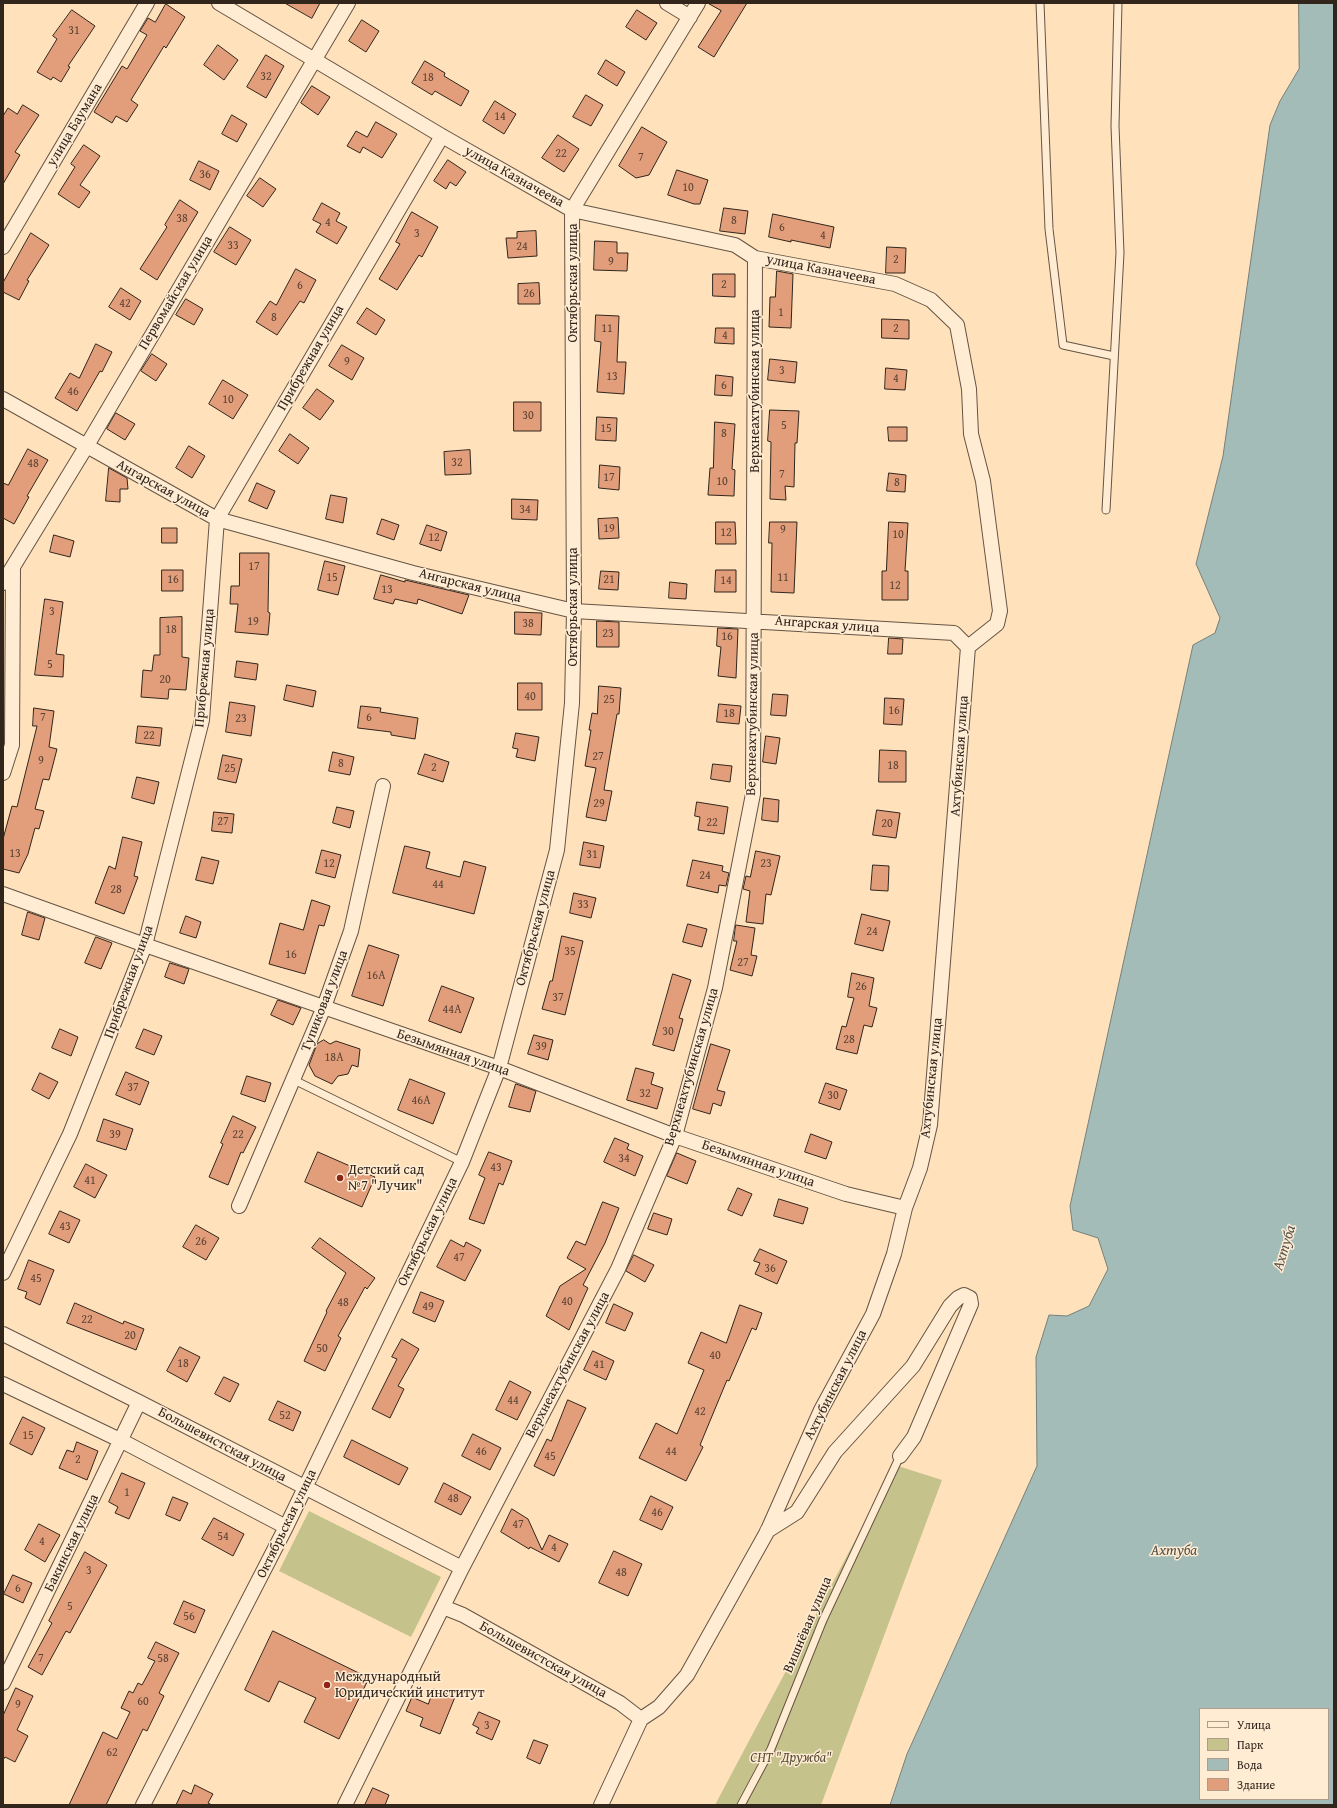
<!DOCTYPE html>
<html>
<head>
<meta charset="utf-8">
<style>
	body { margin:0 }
	#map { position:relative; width:1337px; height:1808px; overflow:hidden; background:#ffe2bb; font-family:"Gentium Book Plus",serif }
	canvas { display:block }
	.frame { position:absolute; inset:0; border:4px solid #31251c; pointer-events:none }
	.legend { position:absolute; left:1199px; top:1708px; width:130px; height:92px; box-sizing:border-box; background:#ffecd3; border:1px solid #ad9c8a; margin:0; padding:5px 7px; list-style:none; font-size:12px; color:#31251c }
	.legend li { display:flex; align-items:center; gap:8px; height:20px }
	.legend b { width:20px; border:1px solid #ad9c8a }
</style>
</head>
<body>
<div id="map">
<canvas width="1337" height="1808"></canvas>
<div class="frame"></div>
<ul class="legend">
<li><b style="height:5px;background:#ffecd3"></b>Улица</li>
<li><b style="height:11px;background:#c6c28c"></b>Парк</li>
<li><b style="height:11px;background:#a3bcb8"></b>Вода</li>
<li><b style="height:11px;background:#e29e7b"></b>Здание</li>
</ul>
</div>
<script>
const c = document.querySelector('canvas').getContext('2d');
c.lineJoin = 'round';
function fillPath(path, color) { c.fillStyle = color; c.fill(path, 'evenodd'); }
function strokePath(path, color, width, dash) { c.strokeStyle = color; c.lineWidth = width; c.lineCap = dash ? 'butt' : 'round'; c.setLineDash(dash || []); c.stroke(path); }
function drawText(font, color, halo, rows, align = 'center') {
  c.font = font + ' "Gentium Book Plus",serif'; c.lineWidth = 3; c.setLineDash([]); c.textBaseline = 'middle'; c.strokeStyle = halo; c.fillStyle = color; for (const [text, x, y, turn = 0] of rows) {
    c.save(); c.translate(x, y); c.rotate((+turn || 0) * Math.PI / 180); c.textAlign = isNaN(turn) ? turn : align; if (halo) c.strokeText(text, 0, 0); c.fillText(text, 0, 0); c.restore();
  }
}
fillPath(new Path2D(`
	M895,1465l47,15 -121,325h-106z
	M309,1511l132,66 -30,60 -132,-66z`), '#c6c28c');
const water = new Path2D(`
	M1299,3h35v1802h-444l17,-51 130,-288 -1,-109 13,-42 18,1 22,-10 19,-37 -10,-31 -25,-8 -3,-24 123,-561 22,-12 5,-15 -24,-54 27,-108 47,-331 10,-24 19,-32zM1200,1709h128v90h-128z`);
fillPath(water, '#a3bcb8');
strokePath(water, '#75807a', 1);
const building = new Path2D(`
	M285,3h35l-8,15z
	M708,3h39l-33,54 -16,-10 23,-36z
	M166,4l19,13 -19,31 -2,-2 -33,54 7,5 -11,17 -11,-6 -4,7 -18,-11 28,-46 5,3 20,-34 -7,-4 8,-13 7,4z
	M72,10l23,16 -27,40 2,1 -9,15 -8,-5 -2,3 -14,-8 20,-33 -4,-3z
	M637,10l20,13 -11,17 -20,-13z
	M362,20l17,11 -13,21 -17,-11z
	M218,45l20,15 -14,20 -20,-15z
	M266,55l18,11 -18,32 -19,-11z
	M606,60l19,12 -8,14 -19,-12z
	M425,61l20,12 -1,3 25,15 -8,15 -26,-15 -3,4 -20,-12z
	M312,86l18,11 -12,18 -17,-12z
	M586,95l17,10 -12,21 -18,-9z
	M495,101l21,13 -12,20 -21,-13z
	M23,105l16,10 -24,37 5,3 -17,29v-68l5,-8 9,6z
	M232,115l15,9 -10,18 -15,-8z
	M376,122l21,12 -15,24 -19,-11 -3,6 -13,-7 9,-15 11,6z
	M642,127l25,15 -18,33 -13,3 -17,-12z
	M558,135l21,14 -15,23 -22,-14z
	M84,145l16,11 -20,29 10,7 -11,16 -21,-14 17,-27 -4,-3z
	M448,160l18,12 -10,14 -6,-4 -4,7 -12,-8z
	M199,161l20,10 -9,19 -20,-10z
	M677,170l31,10 -8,24h-6l-26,-9z
	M260,178l16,11 -13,18 -16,-11z
	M180,200l18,12 -41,68 -17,-11 27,-42 -2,-2z
	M322,203l18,10 -4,8 11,6 -10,17 -21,-12 5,-8 -8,-4z
	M724,208l24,3 -3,23 -25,-3z
	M412,212l26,15 -16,30 -3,-2 -22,35 -18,-11 21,-35 -4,-2z
	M773,214l61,13 -4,21 -39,-8v2l-22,-5z
	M230,227l21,13 -15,25 -22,-13z
	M536,231l1,25 -29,2 -2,-20h11v-6z
	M31,233l18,12 -22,35 2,1 -10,19 -16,-8v-9z
	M595,241l22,1v11h11l-1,18 -33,-1z
	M887,247l19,1 -1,25h-19z
	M296,269l20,11 -12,23 -4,-2 -23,34 -21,-13 14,-21 6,4z
	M777,271l16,3 -2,54 -22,-1 1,-30h5z
	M713,274h22v23l-22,-1z
	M539,283l1,21h-22v-20z
	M121,288l20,13 -11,19 -21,-13z
	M186,299l17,10 -9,16 -18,-10z
	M367,308l18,12 -9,15 -19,-12z
	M596,315l23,1 -2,46h9l-2,32 -27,-2 4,-50 -6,-1z
	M882,319l27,1v19l-27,-1z
	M716,328h18v16l-19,-1z
	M96,344l16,8 -10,20 -2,-1 -23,40 -22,-13 15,-25 9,5z
	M342,345l22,13 -12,22 -23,-14z
	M152,354l15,10 -11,17 -15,-10z
	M770,359l27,3 -2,21 -27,-3z
	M886,368l21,2 -2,20 -20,-1z
	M716,375l17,2 -1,19 -17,-1z
	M223,380l25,15 -15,24 -24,-15z
	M317,389l17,12 -14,19 -17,-12z
	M514,402h27v29h-27z
	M770,410l29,1 -2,32h-2l-1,44 -9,-1 1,14 -16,-1 1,-57 -3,-1z
	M116,413l19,11 -10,16 -18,-11z
	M597,417l20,1 -1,23 -20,-1z
	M715,422l20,2 -3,45 3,1 -1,26 -26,-1 2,-27h3z
	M888,427h19v14h-18z
	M290,434l19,14 -11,16 -19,-13z
	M189,446l16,10 -13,22 -16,-10z
	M28,449l20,11 -21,36 2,1 -15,27 -11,-6v-35l5,2z
	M470,450l1,24 -26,1 -1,-23z
	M600,465l20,2 -1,23 -20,-2z
	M109,468l18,10 1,11h-8v13l-14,-1z
	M889,473l17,2 -1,17 -18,-1z
	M257,483l18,8 -8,18 -18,-8z
	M331,495l16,3 -4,25 -17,-4z
	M512,499l26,1 -1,20 -25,-1z
	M618,518l1,20 -20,1 -1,-20z
	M382,519l17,6 -5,15 -17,-6z
	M716,522h19l1,22h-20z
	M770,522h27l-3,71 -23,-1 1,-49h-3z
	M889,522l19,1 -3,48h3v29h-26v-29h4z
	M427,525l20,7 -6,19 -21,-7z
	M162,528h15v15h-15z
	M54,535l20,6 -4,16 -20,-5z
	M240,553h29l-1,59 2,1 -2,22 -33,-3 3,-28h-8l1,-18h8z
	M325,561l20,5 -7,29 -20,-5z
	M162,570h21v21h-21z
	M716,570h20v22h-21z
	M601,571l18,1 -1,18 -19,-1z
	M381,575l24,7v-2l64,15 -7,19 -44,-15 -1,5 -22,-5 -2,5 -19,-5z
	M670,582l17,2 -1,15 -17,-1z
	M45,599l18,3 -7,52 8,1 -1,22 -28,-2z
	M515,612l27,1 -1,22 -26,-1z
	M182,617v40l7,1 -3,32 -17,-1 -1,10 -27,-2 2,-27 9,1 2,-16h6v-37z
	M597,621l22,1v25h-22z
	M718,628l20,1 -2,49 -18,-2 3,-29 -4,-1z
	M889,638l14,1 -1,15h-14z
	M237,661l21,3 -2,16 -21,-3z
	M518,683h24v27h-24z
	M287,685l29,6 -3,16 -29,-7z
	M599,686l22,2 -2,26h-2l-13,76 8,1 -6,30 -20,-4 10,-49 -11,-2 6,-36h-2l3,-17 5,1z
	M773,694l15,1 -2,21 -15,-1z
	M885,698l19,1 -2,26 -18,-1z
	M230,702l25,4 -4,30 -25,-4z
	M719,704l22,2 -2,18 -22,-2z
	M361,706l20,2 -1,4 38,6 -3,21 -24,-4v-3l-33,-4z
	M34,708l20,3 -5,36 8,2 -8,31 -6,-1 -8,30 9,2 -5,18 -4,-1 -7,26 -9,19 -16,-4v-30l9,-33 5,1 20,-81h-4z
	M138,726l24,2 -2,18 -24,-3z
	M516,733l23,4 -4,24 -19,-4 2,-8 -5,-1z
	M766,736l14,2 -4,26 -13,-2z
	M880,750l26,1v31h-27z
	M333,752l21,5 -4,18 -21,-4z
	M425,754l24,8 -6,20 -25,-8z
	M223,755l19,4 -6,24 -18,-4z
	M713,764l19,2 -2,16 -19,-3z
	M137,777l22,5 -5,22 -22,-6z
	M764,798l15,2 -1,22 -16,-2z
	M697,802l31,5 -4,27 -26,-4 2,-13 -5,-1z
	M337,807l17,4 -4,17 -17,-5z
	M877,810l23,3 -4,25 -23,-3z
	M214,812l20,2 -2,19 -20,-2z
	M123,837l19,5 -8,34 4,1 -14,37 -29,-11 14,-37 6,3z
	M584,842l20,4 -4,22 -20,-3z
	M405,846l25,6 -4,16 34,9 4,-16 22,6 -12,47 -81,-21z
	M322,850l19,5 -6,23 -19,-5z
	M756,851l24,5 -9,39 -5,-1 -3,30 -17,-2 4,-31 -7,-2 3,-13 4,1z
	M202,857l17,4 -6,23 -17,-4z
	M693,860l30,6 -1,5 7,2 -3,13 -7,-1 -1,8 -31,-7z
	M873,865l16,1 -1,25 -17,-1z
	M574,893l22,5 -5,20 -21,-5z
	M312,900l18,6 -6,20 -5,-1 -14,49 -36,-10 11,-41 23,7z
	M28,912l17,6 -6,22 -17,-5z
	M862,914l28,7 -7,30 -28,-7z
	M186,916l15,6 -5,16 -16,-5z
	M688,924l19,5 -5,18 -19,-5z
	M736,925l19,3 -4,27 6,1 -5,20 -22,-6 7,-29h-3z
	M562,936l21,5 -18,74 -23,-6 8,-28h2z
	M96,937l16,6 -11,26 -16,-6z
	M369,945l30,10 -16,51 -31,-10z
	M170,963l19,6 -5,15 -19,-7z
	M852,973l22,5 -5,28 8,2 -5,19 -8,-2 -7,29 -21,-5 6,-23 4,1 8,-29 -6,-1z
	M673,974l18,6 -12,38 4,1 -9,32 -21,-6z
	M442,986l32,12 -13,35 -32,-12z
	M278,1000l23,8 -8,17 -22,-10z
	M60,1029l18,8 -7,19 -19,-8z
	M144,1029l18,7 -8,19 -18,-7z
	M534,1035l19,5 -5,20 -20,-6z
	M324,1040l6,4 6,-3 24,8 -2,18 -6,-2 -4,9 -10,2 -6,8 -17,-8 -6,-11 8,-21z
	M711,1044l19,6 -13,40 8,2 -4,14 -8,-3 -3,11 -17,-5z
	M636,1068l18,5 -3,11 12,4 -6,21 -30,-9z
	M126,1072l23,10 -9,23 -24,-10z
	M40,1073l18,9 -9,17 -17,-9z
	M247,1076l24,7 -6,19 -24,-8z
	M410,1079l35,14 -12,31 -35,-14z
	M826,1083l21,7 -7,20 -21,-7z
	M516,1084l20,7 -6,21 -21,-5z
	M233,1116l23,11 -13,26 -2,-1 -13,33 -19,-8 14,-33 -2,-1z
	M104,1119l29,10 -7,21 -29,-9z
	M811,1134l21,8 -6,17 -21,-7z
	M615,1138l14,6 -2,5 16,7 -8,20 -31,-14z
	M318,1152l57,25 -13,30 -57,-25z
	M489,1152l23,9 -9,24 -4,-2 -15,41 -15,-5 16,-41 -6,-3z
	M677,1153l19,8 -9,23 -20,-8z
	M86,1164l21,11 -12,23 -21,-11z
	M738,1188l14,6 -10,22 -14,-6z
	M779,1199l29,9 -5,16 -29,-8z
	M603,1202l16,6 -14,35 -22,42 5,3 -19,42 -23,-14 14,-30 26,-17 -19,-11 9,-17 9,4z
	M60,1211l20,9 -11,23 -20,-9z
	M654,1213l18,6 -5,16 -19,-6z
	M196,1225l23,13 -13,22 -23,-13z
	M320,1238l55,40 -8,11 -2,-2 -27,49 3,2 -16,33 -21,-10 23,-49 -1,-1 20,-38 -34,-25z
	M451,1240l13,7 2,-5 15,8 -16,31 -28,-14z
	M760,1249l27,12 -10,23 -22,-10 5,-11 -6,-2z
	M634,1255l20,10 -9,17 -19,-11z
	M29,1260l25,10 -14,35 -15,-7 2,-6 -9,-3z
	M421,1292l23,9 -9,21 -22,-9z
	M75,1303l48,21 1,-3 20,8 -8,21 -69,-27z
	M614,1304l19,9 -8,18 -19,-8z
	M740,1305l22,8 -6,17 -4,-2 -23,53 -2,-1 -27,65 3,2 -17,34 -47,-23 17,-35 21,11 27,-64 -16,-7 13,-31 25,11z
	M402,1339l17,10 -21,37 6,3 -14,29 -18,-9 25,-50 -5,-2z
	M180,1347l20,10 -13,25 -20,-11z
	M593,1351l21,10 -8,19 -22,-10z
	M224,1377l15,7 -9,18 -15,-8z
	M510,1381l21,11 -14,28 -21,-10z
	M568,1400l18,8 -32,68 -20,-10 13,-27 4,2z
	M278,1401l23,11 -8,19 -24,-11z
	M23,1417l22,11 -13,27 -22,-11z
	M473,1434l28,14 -11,22 -28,-14z
	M352,1440l56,28 -9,17 -55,-28z
	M77,1442l21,9 -11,29 -28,-12 8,-18 6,2z
	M122,1473l23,10 -16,36 -14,-6 3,-6 -9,-5z
	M444,1483l27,14 -10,18 -26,-13z
	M651,1496l22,11 -11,23 -22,-10z
	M173,1497l15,6 -8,18 -14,-6z
	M512,1509l16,10 14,31 7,-15 19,9 -9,18 -29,-15 -1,2 -28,-17z
	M214,1518l30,16 -11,22 -31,-17z
	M39,1524l21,11 -15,27 -20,-12z
	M614,1551l28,13 -14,32 -29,-13z
	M85,1552l22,13 -37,68 -4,-2 -24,44 -14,-8 24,-44 -3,-2z
	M13,1575l19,8 -9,20 -19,-9z
	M184,1601l21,9 -10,23 -21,-9z
	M273,1631l96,47 -30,61 -35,-17 12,-24 -37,-17 -10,21 -24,-12z
	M156,1642l23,11 -20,40 5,3 -17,35 -4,-2 -37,76h-37l34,-73 14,7 13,-27 -9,-4 8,-17 4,2 5,-10 4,2 13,-24 -7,-3z
	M16,1688l17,8 -16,34 11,6 -13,26 -10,-5 -2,3v-44z
	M434,1689l21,8 -15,37 -20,-8 3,-8 -17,-7 6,-14 16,7z
	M479,1712l21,9 -8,19 -16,-7 3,-5 -6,-3z
	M534,1740l14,5 -8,19 -13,-6z
	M195,1785l18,9 -5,9 4,2h-36l7,-15 8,4z
	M373,1788l16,7 -4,10h-20z`);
fillPath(building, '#e29e7b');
strokePath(building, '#31251c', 1);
const service = new Path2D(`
	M1040,3l9,226 14,116 51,11
	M1106,510l14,-257 -5,-127 3,-123
	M294,1080l168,82
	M741,1805l30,-56 52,-129 77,-164`);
const minor = new Path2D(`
	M219,3l223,133 130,74 163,35 20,13 140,26 36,16 26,25 12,64 2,45 12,47 17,130 -3,13 -29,23 -38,478 -10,43 -15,40 -11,46 -21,60 -52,96 -54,122 -80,143 -28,32 -18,12 -40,86
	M667,3l23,14
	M3,247l144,-244
	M3,399l214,120 196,54 161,38 380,22 14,14
	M3,583l83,-136 262,-444
	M3,773l9,-28 1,-178
	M3,894l142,51 354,123 176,68 171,58 59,14
	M239,1206l85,-199 27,-76 32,-145
	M3,1273l67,-139 75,-189 57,-225 15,-201 225,-383
	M3,1334l136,68 323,166
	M3,1384l119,57 164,86
	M767,1531l30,-19 38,-60 78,-86 37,-60 8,-8 6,-3 6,3 1,6 -57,133 -14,19
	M443,1607l20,8 157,88 21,16
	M3,1683l136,-281
	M143,1805l143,-278 176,-365 37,-94 58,-218 15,-147 2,-92 -2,-401 126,-207
	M345,1805l117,-237 156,-299 57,-133 40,-148 38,-194 2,-536`);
strokePath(service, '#645444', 9);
strokePath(minor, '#645444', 16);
strokePath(service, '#ffecd3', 7);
strokePath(minor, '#ffecd3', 14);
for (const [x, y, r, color] of [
	[340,1178,4,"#8f2418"],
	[327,1685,4,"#8f2418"]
]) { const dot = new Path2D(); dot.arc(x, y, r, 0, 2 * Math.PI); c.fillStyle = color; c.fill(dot); strokePath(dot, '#ffecd3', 1.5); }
drawText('12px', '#5d4334', null, [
	["31",74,31],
	["32",266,77],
	["18",428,78],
	["14",500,117],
	["22",561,154],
	["7",641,158],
	["36",205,175],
	["10",688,188],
	["38",182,219],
	["8",734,221],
	["4",328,223],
	["6",782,228],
	["3",417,234],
	["4",823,236],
	["33",233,246],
	["24",522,247],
	["2",896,260],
	["9",611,262],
	["2",724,285],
	["6",300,286],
	["26",529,294],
	["42",125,304],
	["1",781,313],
	["8",274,318],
	["11",607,329],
	["2",896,329],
	["4",725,336],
	["9",347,362],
	["3",782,371],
	["13",612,377],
	["4",896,379],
	["6",724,386],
	["46",73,392],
	["10",228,400],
	["30",528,416],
	["5",784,426],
	["15",606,429],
	["8",724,434],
	["32",457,463],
	["48",33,464],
	["7",782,475],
	["17",609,478],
	["10",722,482],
	["8",897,483],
	["34",525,510],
	["19",609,529],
	["9",783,530],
	["12",726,533],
	["10",898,535],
	["12",434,538],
	["17",254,567],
	["15",332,578],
	["11",783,578],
	["16",173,580],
	["21",609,580],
	["14",726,581],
	["12",895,586],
	["13",387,590],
	["3",52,612],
	["19",253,622],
	["38",528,624],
	["18",171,630],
	["23",608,634],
	["16",727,637],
	["5",50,665],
	["20",165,680],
	["40",530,697],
	["25",609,700],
	["16",894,711],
	["18",729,714],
	["7",43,718],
	["6",369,718],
	["23",241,719],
	["22",149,736],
	["27",598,757],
	["9",41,761],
	["8",341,764],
	["18",893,766],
	["2",434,768],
	["25",230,769],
	["29",599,804],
	["27",223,822],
	["22",712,823],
	["20",887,824],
	["13",15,854],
	["31",592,855],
	["12",329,864],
	["23",766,864],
	["24",705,876],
	["44",438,885],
	["28",116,890],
	["33",583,905],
	["24",872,932],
	["35",570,952],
	["16",291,955],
	["27",743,963],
	["16А",376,976],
	["26",861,987],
	["37",558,998],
	["44А",452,1010],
	["30",668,1032],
	["28",849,1040],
	["39",541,1047],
	["18А",334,1058],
	["37",133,1088],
	["32",645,1094],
	["30",833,1096],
	["46А",421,1101],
	["39",115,1135],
	["22",238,1135],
	["34",624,1159],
	["43",496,1168],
	["41",90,1181],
	["43",65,1227],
	["26",201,1242],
	["47",459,1258],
	["36",770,1269],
	["45",36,1279],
	["40",567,1302],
	["48",343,1303],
	["49",428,1307],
	["22",87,1320],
	["20",130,1336],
	["50",322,1349],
	["40",715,1356],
	["18",183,1364],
	["41",599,1365],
	["44",513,1401],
	["42",700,1412],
	["52",285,1416],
	["15",28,1436],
	["46",481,1452],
	["44",671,1452],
	["45",550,1457],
	["2",78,1460],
	["1",127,1493],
	["48",453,1499],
	["46",657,1513],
	["47",518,1525],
	["54",223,1537],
	["4",42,1542],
	["4",554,1548],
	["3",89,1571],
	["48",621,1573],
	["6",18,1589],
	["5",70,1607],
	["56",189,1617],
	["7",41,1659],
	["58",163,1659],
	["60",143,1702],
	["9",18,1705],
	["3",487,1726],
	["62",112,1753]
]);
drawText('14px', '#31251c', '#ffecd3', [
	["улица Баумана",75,125,-59],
	["улица Казначеева",514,177,29],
	["улица Казначеева",821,270,11],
	["Октябрьская улица",573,283,-90],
	["Первомайская улица",176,293,-59],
	["Прибрежная улица",311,358,-60],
	["Верхнеахтубинская улица",755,391,-90],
	["Ангарская улица",163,489,29],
	["Ангарская улица",470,586,14],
	["Октябрьская улица",573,607,-90],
	["Ангарская улица",827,625,4],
	["Прибрежная улица",205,668,-85],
	["Верхнеахтубинская улица",753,714,-89],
	["Ахтубинская улица",960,756,-86],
	["Октябрьская улица",536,928,-75],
	["Прибрежная улица",129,982,-70],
	["Тупиковая улица",325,1001,-69],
	["Безымянная улица",453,1053,19],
	["Верхнеахтубинская улица",692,1067,-74],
	["Ахтубинская улица",932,1078,-84],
	["Безымянная улица",758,1164,19],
	["Октябрьская улица",428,1232,-64],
	["Верхнеахтубинская улица",568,1365,-62],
	["Ахтубинская улица",836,1385,-63],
	["Большевистская улица",222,1445,28],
	["Октябрьская улица",287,1524,-64],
	["Бакинская улица",72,1543,-64],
	["Вишнёвая улица",808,1625,-67],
	["Большевистская улица",543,1660,29]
]);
drawText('14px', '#31251c', '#ffecd3', [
	["Детский сад",348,1170],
	["№7 \"Лучик\"",348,1186],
	["Международный",335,1677],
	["Юридический институт",335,1693]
], 'left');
drawText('italic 14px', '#564c38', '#ffecd3', [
	["СНТ \"Дружба\"",791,1758]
]);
drawText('italic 15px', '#53524b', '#ffecd3', [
	["Ахтуба",1285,1248,-73],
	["Ахтуба",1174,1551]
]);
</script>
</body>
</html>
